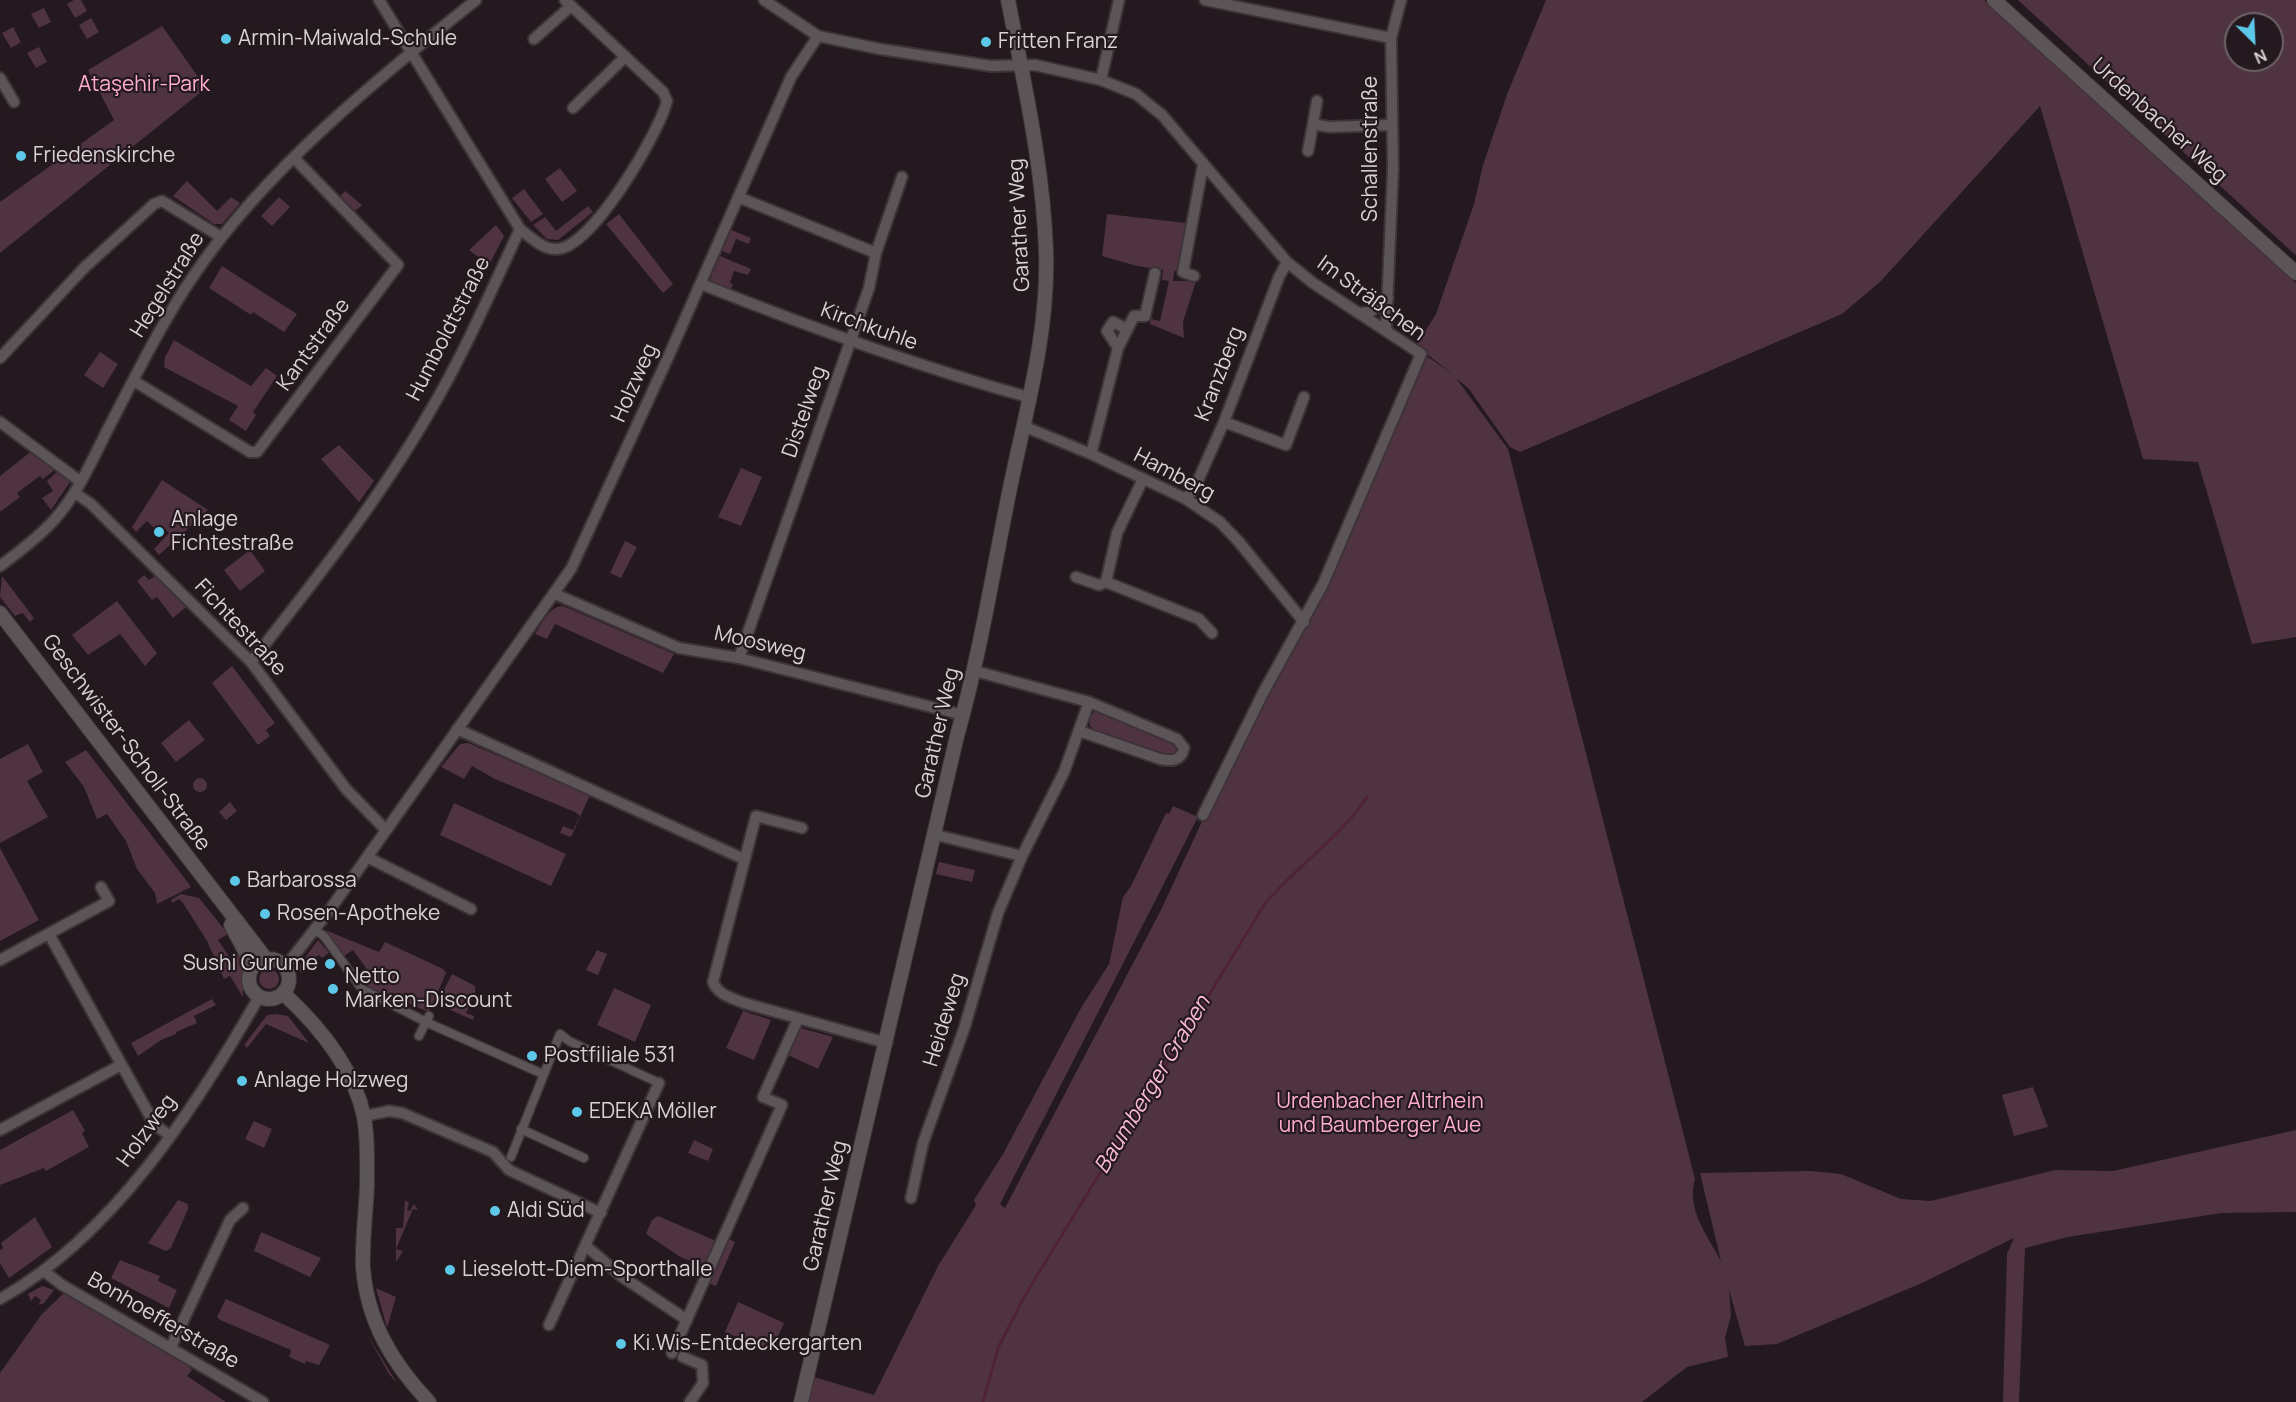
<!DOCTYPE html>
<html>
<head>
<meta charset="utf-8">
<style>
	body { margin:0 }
	#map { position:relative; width:2296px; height:1402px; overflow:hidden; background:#24191e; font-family:Manrope,sans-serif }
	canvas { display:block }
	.north { position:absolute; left:2224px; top:12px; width:60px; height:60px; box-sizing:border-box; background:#24191e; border:2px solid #6d6367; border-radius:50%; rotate:156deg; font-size:16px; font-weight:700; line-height:24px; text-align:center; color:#dad2d5 }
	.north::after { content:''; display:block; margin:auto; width:21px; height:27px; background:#5dc7e8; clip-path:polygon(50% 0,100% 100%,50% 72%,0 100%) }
</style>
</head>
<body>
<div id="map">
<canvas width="2296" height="1402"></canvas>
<div class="north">N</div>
</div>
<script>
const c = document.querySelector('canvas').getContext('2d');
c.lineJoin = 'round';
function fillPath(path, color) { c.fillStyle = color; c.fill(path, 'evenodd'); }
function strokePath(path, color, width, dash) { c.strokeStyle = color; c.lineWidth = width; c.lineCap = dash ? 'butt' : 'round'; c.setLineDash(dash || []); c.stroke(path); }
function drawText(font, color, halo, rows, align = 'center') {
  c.font = font + ' Manrope,sans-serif'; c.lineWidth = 4.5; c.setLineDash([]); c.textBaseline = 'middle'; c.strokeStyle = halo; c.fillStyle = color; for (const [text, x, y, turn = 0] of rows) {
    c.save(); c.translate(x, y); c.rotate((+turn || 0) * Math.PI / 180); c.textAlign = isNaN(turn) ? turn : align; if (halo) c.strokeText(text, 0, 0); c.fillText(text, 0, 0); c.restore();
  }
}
fillPath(new Path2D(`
	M74,0h7l6,11 -12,7 -8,-14z
	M1546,0h438l312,283v354l-44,7 -54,-182 -55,-3 -103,-353 -159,175 -39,33 -322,138 -10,-5 -41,-58 -13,-11 52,71 187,730c-9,30 12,56 26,82l-21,-88 111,-2 30,3 60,25 30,2 124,-31 58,1 183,-41v82l-75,1 -153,24 -43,11 -6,154h-16l4,-148 7,-16 -92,45 -145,61 -32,2 -16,-56 2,25 -6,23 3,19 -41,10 -45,35h-834l6,-25 60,18 64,-129 38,-61 -2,-5 29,-46 78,-146 28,-44 14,-67 8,-11 35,-73 3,1 4,-8 25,11 -198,387 5,4 156,-298 68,-147 69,-133 9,-2 118,-273 29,20 -38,-29 20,-32 38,-110 9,-39 25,-73z
	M2018,0h278v255l-5,-4zM2236,24h36v36h-36z
	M44,8l7,14 -12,6 -8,-14z
	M91,18l8,14 -12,7 -8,-14z
	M162,26l44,62 -206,165v-51l114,-82 -26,-50z
	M13,27l8,15 -10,6 -9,-15z
	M39,47l8,15 -11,6 -9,-15z
	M560,168l17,23 -15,11 -17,-23z
	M187,181l30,30 14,-14 9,6 -18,21h-8l-41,-28z
	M524,189l19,25 -12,8 -19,-24z
	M345,191l17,14 -7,6 -15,-15z
	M279,197l11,10 -18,19 -11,-10z
	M588,206l5,6 -35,28 -11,-1 -14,-14 12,-8 11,14z
	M619,214l54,70 -10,9 -57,-69z
	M1107,214l79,9 -7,45 -5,4 -1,9h23l-13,41 1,16 -34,-14 1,-5 9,2 9,-40 -7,-1 1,-10 -26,-4 -35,-10z
	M496,225l8,11 -15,29 -20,-15z
	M731,230l20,8 -2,6 -13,-5 -6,15 -8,-3z
	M720,256l31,13 -3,6 -14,-4 -4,12 3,1 -3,7 -16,-7 -4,-5z
	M222,266l75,48 -13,18 -31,-20 -2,3 -42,-27z
	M174,340l77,46 15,-18 11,8 -24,36 3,3 -10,16 -17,-11 9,-14 -74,-39 1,-10z
	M100,352l18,12 -15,24 -19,-13z
	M339,445l35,36 -15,21 -38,-43z
	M33,450l24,18 -14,11 -3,-3 -23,17 3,4 -20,15v-36z
	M741,468l21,9 -21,49 -23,-9z
	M59,470l9,7 2,5 -19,28 -9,-12 11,-7 -6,-10z
	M162,480l46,30 -49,45 -5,-6 15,-16 -9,-9 -5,5 -8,-8 -11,11 -4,-5z
	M625,541l12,6 -16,31 -11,-5z
	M250,550l15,21 -25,20 -16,-21z
	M144,575l5,5 6,-4 31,31 -13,11 -16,-21 -5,3 -15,-19z
	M2,576l32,42 -4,4 -7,-9 -8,3 -15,-19z
	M117,601l40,52 -12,13 -25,-32 -32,21 -16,-20z
	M563,606l111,48 -11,19 -108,-49 -8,15 -12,-5c8,-12 13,-27 28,-28z
	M232,666l43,57 -9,7 4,6 -12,9 -46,-62z
	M1096,710l73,30 8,6 -1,7 -10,1 -72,-24 -4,-4 -1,-8z
	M189,720l16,20 -29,22 -15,-19z
	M468,743l122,52 -19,42 -11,-4 3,-7 10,4 7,-14 -5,-4 -80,-33 -23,-13 -8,13 -23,-12 19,-23z
	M28,744l15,28 -16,9 21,36 -48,26v-84z
	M86,750l100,130 5,7 -34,17 -2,-11 -18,-24 -11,-28 -19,-27 -10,5 -13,-32 -19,-25z
	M193 785a7 7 0 1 1 14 0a7 7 0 1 1-14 0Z
	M230,802l7,9 -11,9 -7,-8z
	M454,803l112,51 -15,32 -111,-51z
	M0,848l39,72 -39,21z
	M939,862l36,8 -3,12 -36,-8z
	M181,894l18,4 29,36 -10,6 12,18 10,-6 3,8v37l-13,-21 -6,3 -17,-38 -24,-38 -4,-4 -7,4 -1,-3z
	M325,930l54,22 6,-10 58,27 3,4 -17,39 -61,-25 -5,-6 8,-6 -18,-25 -9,6z
	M318,940l11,13 -7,5 -3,-3 -12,9 2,3 -8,6 -3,-6z
	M597,950l10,4 -9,21 -12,-5z
	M259 979a10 10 0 1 1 20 0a10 10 0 1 1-20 0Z
	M452,974l23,12v7l-9,20 8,3 -1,4 -36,-16z
	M614,988l37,17 -16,37 -38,-17z
	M212,999l4,6 -22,11 3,7 -21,9v2l-15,6 -23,16 -7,-13z
	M743,1011l28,9 -17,40 -28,-12z
	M276,1014l12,2 21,27 -43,-19 -19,24 -3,-3 23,-30z
	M800,1028l33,9 -15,32 -30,-14z
	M2033,1087l15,40 -34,9 -12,-41z
	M73,1110l12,21 -3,2 7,14 -43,24 -2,-3 -44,17v-35z
	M254,1121l18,8 -8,19 -19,-9z
	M694,1140l19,9 -5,12 -20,-8z
	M178,1200l10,4v5l-17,39 -5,3 -18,-8z
	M405,1200l4,3 -2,7 3,1 4,-7 4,6 -5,-1 -17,40 7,2 -7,11v-34h7z
	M658,1216l58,25 -11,24 -23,-7 -36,-24 6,-14z
	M35,1217l17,30 -43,31 -9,-15v-13l3,-2 -2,-5z
	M261,1232l60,26 -11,19 -56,-26z
	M728,1239l7,3 -19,44 -8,-3z
	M120,1260l40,16 -2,5 19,9 -8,18 -58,-30z
	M42,1286l12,4 -10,13 -6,2 3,-5 -6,-4 -4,5 -3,-7z
	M376,1288l20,9 -9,31z
	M64,1293c26,15 114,57 128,77l-5,6 39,26h-226v-29l42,-59z
	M226,1299l104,46 -11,20 -13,-4 -1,3 -16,-7 2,-7 -71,-30 -3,-3z
	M738,1302l46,21 -13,29 -46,-20z
	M365,1331l32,52 17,19 -25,-28z`), '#4f3340');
strokePath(new Path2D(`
	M983,1402l15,-54 26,-51 240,-392c32,-39 74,-65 103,-108`), '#50223a', 3);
const pedestrian = new Path2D(`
	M315,930l9,6 38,53 66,34 115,51
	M419,1036l10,-20
	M521,1129l63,29
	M511,1157l49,-123 9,7 90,42`);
const minor = new Path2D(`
	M764,0l54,36 62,13 111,17 44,-1 66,15 35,14 26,21 125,147 26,21 108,71 -98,230 -60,109 -60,122
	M1205,0l186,38
	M534,39l37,-33
	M0,78l14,24
	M1101,80l18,-80
	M1317,101l-4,23 16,3 63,-2
	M573,108l52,-51
	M1308,151l5,-27
	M738,197l138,56
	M520,229c10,8 22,20 36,20 35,1 103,-116 111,-148l-4,-9 -98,-92
	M1194,276l-11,-4 20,-107
	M701,284c108,43 215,82 327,113
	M1360,313l10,-1 18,-14
	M1386,330l7,-161 -2,-131 10,-38
	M1118,348l-11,-17 6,-9 14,7
	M0,358l84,-90 70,-64 8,-3 59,36
	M134,381l116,71h7l141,-187 -104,-107
	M0,422l81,60
	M1224,422l62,23 18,-48
	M1023,426l68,28 95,45 34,23 19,20 65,80
	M1091,454l27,-106 16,-32h11l10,-43
	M1143,479l-26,54 -11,49 93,37 13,14
	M75,493l16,11 160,158 95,127 39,40
	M1186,499l10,-14 28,-63 55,-145 8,-15
	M0,566c19,-14 39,-29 55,-47 24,-27 38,-61 55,-94 26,-50 52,-103 84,-150 69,-103 185,-198 282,-275
	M1076,577l23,8 7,-3
	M555,594l124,54 60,10 224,57
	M739,658l130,-370 7,-35 26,-76
	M251,662c63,-80 127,-161 178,-249 35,-59 62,-122 91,-184l-141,-229
	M975,671l114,31 88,37 7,9c-3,14 -13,13 -24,11l-81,-28
	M457,729l287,130
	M802,828l-46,-12 -43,166c5,13 19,16 31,21l143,40
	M936,835l86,21
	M367,857l104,52
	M49,934l106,191 14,10
	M0,960l109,-59 -8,-14
	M285,967l44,-56 242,-342 99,-216 121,-276 27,-41
	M364,1116l25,-5 13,2 91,39 16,18 92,43
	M0,1130l121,-65
	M911,1198l12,-55 41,-114 34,-116 24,-57 42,-84 25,-70
	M586,1246l35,30 66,44
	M45,1272l17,13 201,117
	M0,1299c113,-63 196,-192 259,-302
	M549,1325l110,-242
	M171,1347l59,-127 13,-12
	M672,1353l110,-248 -19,-8 35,-78
	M683,1357l19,8 1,18 -13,19`);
const tertiary = new Path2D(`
	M1994,0l302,273
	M0,613l266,346
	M231,925l22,41
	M249 979a20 20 0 1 1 40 0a20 20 0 1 1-40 0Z
	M283,993c36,33 71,75 81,124 4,22 3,45 3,68 -1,27 -5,55 -4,82 4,54 29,96 66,135
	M801,1402l156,-666c23,-81 36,-165 53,-248 16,-77 39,-158 36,-237 -3,-86 -22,-168 -38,-251`);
strokePath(pedestrian, '#3d3338', 11);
strokePath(minor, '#3d3338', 14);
strokePath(tertiary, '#3d3338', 16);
strokePath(pedestrian, '#5b5558', 8);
strokePath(minor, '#5b5558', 10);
strokePath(tertiary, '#5b5558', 14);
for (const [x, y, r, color] of [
	[226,39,6,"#5dc7e8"],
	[986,42,6,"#5dc7e8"],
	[21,156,6,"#5dc7e8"],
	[159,532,6,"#5dc7e8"],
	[235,881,6,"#5dc7e8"],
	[265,914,6,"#5dc7e8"],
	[330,964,6,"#5dc7e8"],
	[333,989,6,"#5dc7e8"],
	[532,1056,6,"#5dc7e8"],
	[242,1081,6,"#5dc7e8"],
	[577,1112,6,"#5dc7e8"],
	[495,1211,6,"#5dc7e8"],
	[450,1270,6,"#5dc7e8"],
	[621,1344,6,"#5dc7e8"]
]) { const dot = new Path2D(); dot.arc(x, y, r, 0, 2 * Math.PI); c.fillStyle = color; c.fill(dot); strokePath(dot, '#24191e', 2); }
drawText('21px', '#dad2d5', '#24191e', [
	["Armin-Maiwald-Schule",238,39],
	["Fritten Franz",998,42],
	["Friedenskirche",33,156],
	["Anlage",171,520],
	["Fichtestraße",171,544],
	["Barbarossa",247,881],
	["Rosen-Apotheke",277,914],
	["Sushi Gurume",318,964,"right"],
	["Netto",345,977],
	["Marken-Discount",345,1001],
	["Postfiliale 531",544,1056],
	["Anlage Holzweg",254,1081],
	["EDEKA Möller",589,1112],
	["Aldi Süd",507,1211],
	["Lieselott-Diem-Sporthalle",462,1270],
	["Ki.Wis-Entdeckergarten",633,1344]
], 'left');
drawText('21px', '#ffadd3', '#24191e', [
	["Ataşehir-Park",144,85],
	["Urdenbacher Altrhein",1380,1102],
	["und Baumberger Aue",1380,1126]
]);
drawText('21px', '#dad2d5', '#24191e', [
	["Urdenbacher Weg",2159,121,42],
	["Schallenstraße",1371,149,-90],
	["Garather Weg",1020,225,-93],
	["Hegelstraße",168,285,-58],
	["Im Sträßchen",1371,299,36],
	["Kirchkuhle",869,327,20],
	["Humboldtstraße",449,329,-63],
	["Kantstraße",314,345,-54],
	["Kranzberg",1220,374,-69],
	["Holzweg",635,383,-66],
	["Distelweg",805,412,-71],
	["Hamberg",1174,475,28],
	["Fichtestraße",240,628,47],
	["Moosweg",760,644,13],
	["Garather Weg",938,733,-77],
	["Geschwister-Scholl-Straße",126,743,53],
	["Heideweg",945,1020,-73],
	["Holzweg",147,1131,-54],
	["Garather Weg",826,1206,-77],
	["Bonhoefferstraße",163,1321,30]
]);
drawText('italic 22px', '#fbbad7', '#24191e', [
	["Baumberger Graben",1153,1085,-59]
]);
</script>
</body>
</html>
